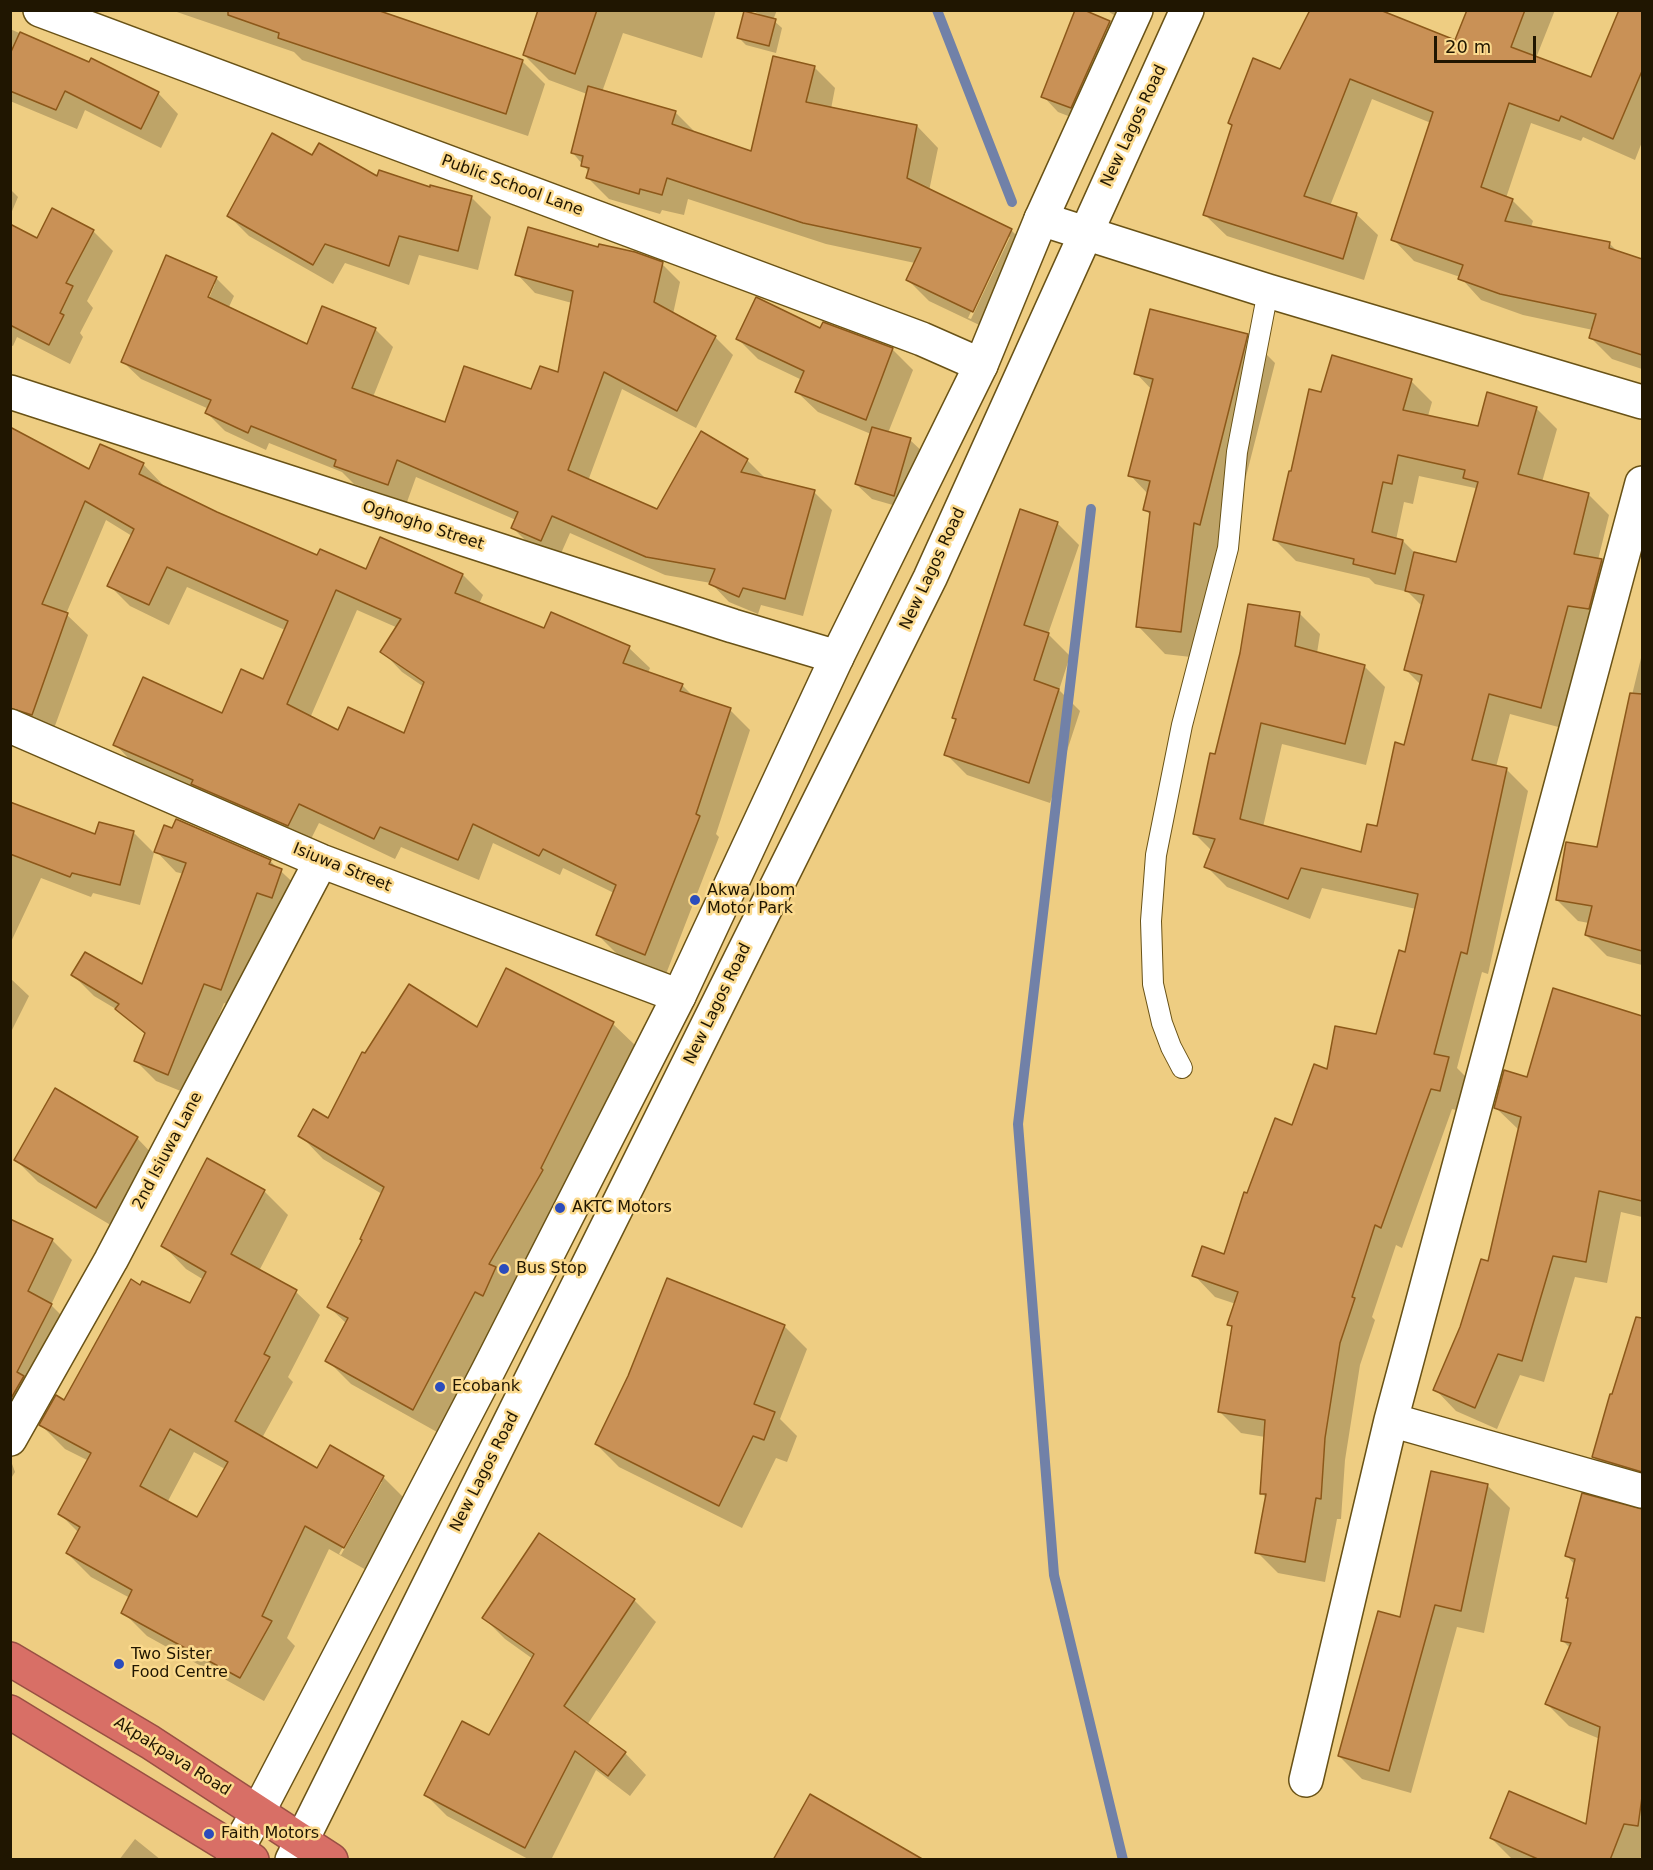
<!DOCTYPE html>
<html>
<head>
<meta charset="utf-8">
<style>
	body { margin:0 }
	#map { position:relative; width:1653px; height:1870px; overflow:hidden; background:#eecd82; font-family:"DejaVu Sans",sans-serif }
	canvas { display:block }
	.frame { position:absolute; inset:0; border:12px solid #201601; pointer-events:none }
	.scale { position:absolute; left:1434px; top:36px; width:102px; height:27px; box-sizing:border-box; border:3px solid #201601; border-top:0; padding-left:8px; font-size:18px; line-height:21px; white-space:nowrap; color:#201601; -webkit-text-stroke:4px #fbda8e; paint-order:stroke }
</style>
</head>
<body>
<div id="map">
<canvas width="1653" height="1870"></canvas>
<div class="frame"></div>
<div class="scale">20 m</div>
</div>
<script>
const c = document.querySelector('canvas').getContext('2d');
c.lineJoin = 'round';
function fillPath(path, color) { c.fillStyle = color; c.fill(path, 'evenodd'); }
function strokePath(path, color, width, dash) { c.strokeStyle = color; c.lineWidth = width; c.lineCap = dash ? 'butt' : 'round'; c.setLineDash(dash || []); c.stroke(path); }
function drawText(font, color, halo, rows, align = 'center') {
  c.font = font + ' "DejaVu Sans",sans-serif'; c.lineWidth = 5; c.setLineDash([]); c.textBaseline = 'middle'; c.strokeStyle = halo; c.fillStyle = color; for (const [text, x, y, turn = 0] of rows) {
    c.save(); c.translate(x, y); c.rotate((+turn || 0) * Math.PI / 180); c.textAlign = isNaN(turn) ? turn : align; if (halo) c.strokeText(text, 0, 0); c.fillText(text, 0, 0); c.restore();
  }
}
fillPath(new Path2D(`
	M171,10h203l148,51 23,23 -17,52 -226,-76 -8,-8z
	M540,10h176l-14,48 -79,-25 -21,59 73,20 22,22 55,18 62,-85 21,21 -4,21 86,17 21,22 -9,43 82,39 21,21 -38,81 -65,-31 -21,-21 7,-17 -89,-19 -138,-45 -4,16 -22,-5 -2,4 -51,-15 -21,-21 1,-6 -17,-20 15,-58 -38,-14 -25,-25zM1006,237h4l-39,82 -3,-1z
	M751,10h26l-4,10 9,8 -6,25 -30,-8 -7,-7 22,-23z
	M1079,10l31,12 15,15 -39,86 -28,-11 -15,-16z
	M1106,10h36l-9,17z
	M1312,10h74l6,7 64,25 13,-32h86l-19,48 55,21 30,-69h21v132l-7,18 -52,-23 -2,4 -50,-18 -25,75 6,2 21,21 -2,6 78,16 10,10 23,7v109l-30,-10 -22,-22 3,-7 -70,-15 -42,-15 -21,-23 -46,-16 -21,-22 38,-116 -59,-24 -42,107 26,8 22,21 -14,45 -137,-44 -22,-21 28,-89 -4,-3 52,-53z
	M10,29l148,64 20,21 -17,34 -76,-38 -8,19 -67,-28z
	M313,157l65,21 93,19 20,20 -13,53 -59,-15 -10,30 -64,-22 -12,21 -84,-48 -20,-20z
	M10,189l8,8 -8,19z
	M10,226l28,14 55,-9 20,20 -26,50 6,7 -13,25 3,4 -13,27 -53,-27 -4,9 -3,-1z
	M599,249l63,15 18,18 -7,32 42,23 18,18 -37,73 -74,-39 -34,92 69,30 45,-77 45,26 18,18 49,14 18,18 -29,106 -42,-11 -3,9 -29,-12 -18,-19 -46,-8 -95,-42 -11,25 -28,-12 -18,-18 3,-8 -100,-43 -9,25 -53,-18 -12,-12 -73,-29 -3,7 -41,-19 -18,-18 2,-4 -68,-30 -19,-18 94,-83 18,18 -6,13 80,37 67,-17 18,18 -20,50 73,27 86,-33 27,-17 13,-71 -37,-10 -18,-19zM212,284h3l-9,21 -3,-1z
	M824,324l69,26 20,20 -25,63 22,7 16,15 -16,55 -38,-11 -16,-15 15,-50 -53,-22 -21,-20 5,-12 -44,-21 -20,-20 83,-9z
	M1247,335l28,28 -48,188 -19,108 -43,-5 -27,-28 13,-110 -6,-7 3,-15 -18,-19 22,-85 -16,-17z
	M1411,381l21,21 -4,14 51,11 57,-19 21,21 -15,53 46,12 21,21 -11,45h4l21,21 -61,147 -52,-14 -14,53 11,3 21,21 -40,183 -6,-2 -25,96 12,12 -8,31 -9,-2 -50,139 -6,-3 -24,72 3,3 -15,45 -15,95 -4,59h-4l-12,63 -47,-9 -21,-21 9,-54 -4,-5 3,-56 -24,-4 -21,-21 13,-83 -4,-5 7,-20 -21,-7 -21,-22 31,-19 23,-61 80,-124 50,-35 28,-82 10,-45 -94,-21 -12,31 -83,-32 -21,-21 6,-15 -18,-18 22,-77 83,-143 21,21 -3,19 47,13 21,21 -19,78 -84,-21 -19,83 99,27 16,-26 27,-82 16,-61 -15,-15 17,-63 -15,-15 -33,-8 -6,-6 -73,-17 -21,-21 17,-67 30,-79zM1419,476l56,12 2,2 -20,74 -41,-10 -13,-13 -7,-1 8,-38 9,2z
	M10,436l79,35 54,-7 20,21 -1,2 54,26 102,44 49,14 96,4 20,20 -4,9 65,26 8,-16 77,34 21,20 -2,5 34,12 13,13 35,12 20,20 -34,104 3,3 -53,137 -48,-19 -20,-20 16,-42 -51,-25 -3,7 -67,-32 -14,37 -78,-33 -6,12 -76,-36 -11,22 -173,-80 -20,-21 108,-29 40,-34 22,-51 -98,-43 -18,38 -39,-19 -21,-21 23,-49 -26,-16 -40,94 22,21 -36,99 -42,-8zM357,610l41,18 -16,23 20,21 22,15 -19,48 -67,-3 -28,-14z
	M1021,511l37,13 21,21 -31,89 22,22 -11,34 21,21 -30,92 -83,-28 -21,-21 11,-34 -3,-3z
	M1642,654v311l-35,-9 -21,-21 3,-12 -11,-2 -21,-21 41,-51 34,-154z
	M10,803l86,33 37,-4 21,21 -14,52 -47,-12 -2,4 -50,-19 -31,66z
	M156,851l114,10 32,30 -61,118 -17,-6 -36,91 -32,-13 -20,-20 10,-26 -25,-23 -27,-16 -21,-21 70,12 41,-113 -8,-2z
	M10,978l19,18 -19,38z
	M1554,990l88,28v199l-21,-5 -14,71 -32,-6 -31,105 -24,-7 -23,54 -41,-18 -21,-22 54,-126 30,-133 -23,-22 32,-30z
	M613,1024l24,23 -200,385 -86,-48 -24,-24 20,-36 -18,-17 35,-66 18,-47 -59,-35 -23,-24 29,-15 149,-91z
	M137,1138l22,23 -40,69 -81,-48 -22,-22z
	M264,1191l24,24 -29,56 37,21 24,23 -32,62 5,5 -31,56 55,32 66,7 24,24 -39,70 -39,-22 -42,89 8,8 -31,55 -117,-65 -24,-24 7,-14 -39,-21 -24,-24 12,-20 -19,-19 29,-53 -24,-12 -24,-24 23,-23 77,-115 50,18 13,-25 -18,-11 -23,-24zM194,1452l31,17 -28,50 -29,-18zM379,1482h3l-41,73 -2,-1z
	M10,1221l42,19 20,20 -21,45 20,20 -58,125 -2,11 4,11 -5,8z
	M784,1326l23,23 -27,70 17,17 -10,26 -11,-4 -34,70 -123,-61 -23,-23z
	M1633,1331l9,3v152l-27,-7 -21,-22z
	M1487,1485l23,23 -26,125 -27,-6 -46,166 -49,-14 -23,-23 62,-137z
	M1637,1511h5v342l-2,7h-127l-22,-22 96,-12 13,-87 -31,-13 -22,-22 23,-56 -8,-8 13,-75 -8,-9z
	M539,1536l95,64 22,22 -69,103 38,28 21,22 -16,21 -34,-26 -45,90h-21l-83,-44 -21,-21 64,-58 43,-78 -28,-20 -21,-21z
	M135,1839l26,21h-42z`), '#0003');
strokePath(new Path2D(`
	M937,10l75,192
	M1091,509l-73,615 36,451 69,285`), '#7181a8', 10);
const building = new Path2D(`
	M228,10h149l146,50 -17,54 -228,-76 1,-5 -51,-18z
	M538,10h59l-22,64 -52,-19z
	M1075,10h9l26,11 -39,87 -30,-11z
	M1310,10h70l75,30 12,-30h58l-14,37 80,30 28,-67h23v61l-29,68 -52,-23 -2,5 -50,-18 -28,84 32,12 -8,22 105,21 -1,6 33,11v96l-53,-17 7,-24 -96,-20 -42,-15 5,-14 -72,-25 42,-128 -83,-33 -46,117 53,17 -14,46 -140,-44 29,-90 -4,-2 25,-65 27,11z
	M744,11l32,8 -7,27 -32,-8z
	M20,32l69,30 2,-4 68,34 -18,37 -76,-38 -9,19 -46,-19v-37z
	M773,56l42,10 -9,36 111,23 -10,53 105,51 -39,83 -67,-32 15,-32 -118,-25 -136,-45 -5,17 -22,-6 -1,5 -53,-16 3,-10 -8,-2 2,-10 -12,-3 17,-67 88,25 -4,13 79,27z
	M272,133l40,22 7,-12 58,33 2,-6 51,17v-2l42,11 -14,55 -59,-15 -10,30 -64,-22 -12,21 -86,-49z
	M52,208l42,22 -28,53 7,3 -13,27 4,2 -15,30 -39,-20v-101l27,14z
	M528,227l70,20 1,-3 36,8 28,10 -9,40 62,34 -39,75 -73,-39 -36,98 89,39 44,-78 47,28 -7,13 74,18 -30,109 -42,-11 -4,9 -30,-13 6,-15 -69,-12 -94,-41 -11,25 -30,-13 7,-16 -121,-52 -9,25 -54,-19 2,-6 -85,-34 -3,7 -43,-20 6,-13 -90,-38 45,-107 51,22 -9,20 99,47 15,-38 54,22 -24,60 93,34 19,-56 67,23 9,-23 18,6 15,-81 -58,-16z
	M756,297l64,31 3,-6 70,26 -27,72 -71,-28 9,-21 -68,-32z
	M1150,309l98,25 -48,191 -6,-2 -13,109 -45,-5 14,-115 -7,-2 7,-29 -22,-5 25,-97 -19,-5z
	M1332,355l80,24 -9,31 75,16 9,-34 50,15 -19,67 71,19 -15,61 28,5 -13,50 -21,-3 -27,102 -52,-14 -17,66 35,8 -40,186 -6,-2 -27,102 15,3 -9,34 -9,-2 -50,139 -6,-3 -23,72 3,1 -15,45 -15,95 -4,61 -5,-1 -11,64 -50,-9 11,-59h-6l5,-74 -47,-8 14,-86 -5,-1 11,-33 -46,-16 10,-30 22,8 20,-62 3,1 28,-75 17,7 22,-61 13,5 8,-43 41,8 23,-84 6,2 13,-58 -117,-26 -13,31 -84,-32 11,-28 -22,-5 17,-81 5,1 25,-101 8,-49 52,8 -5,34 70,19 -20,79 -84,-21 -21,96 121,33 6,-28 10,2 18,-84 9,3 18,-70 -18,-5 20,-75 -19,-4 9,-39 42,10 22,-80 -15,-4 2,-8 -67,-15 -6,29 -9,-2 -11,50 31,8 -8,34 -42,-10 1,-5 -81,-19 16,-69h2l18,-82 12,3z
	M10,427l79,42 11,-25 44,19 -5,11 78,38 100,43 3,-6 46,20 14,-32 83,37 -8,19 89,35 7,-16 79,34 -7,17 60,21 -3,7 51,17 -35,106 4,2 -55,139 -49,-20 20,-50 -73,-36 -4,7 -66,-32 -15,36 -78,-33 -6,12 -75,-35 -11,22 -97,-42 2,-4 -80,-35 30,-68 79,36 19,-44 22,10 25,-58 -121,-54 -18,38 -42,-19 27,-57 -49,-28 -43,103 26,9 -36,102 -22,-7zM336,590l65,29 -21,33 44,30 -20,51 -56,-26 -10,23 -51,-26z
	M872,427l39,11 -17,58 -39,-12z
	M1020,509l38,13 -34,103 25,8 -15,47 25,9 -30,94 -85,-28 12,-36 -4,-1z
	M1630,693l12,1v257l-57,-16 7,-29 -36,-6 10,-58 31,5z
	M10,802l85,32 4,-12 35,9 -14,54 -48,-12 -2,4 -60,-23z
	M176,819l95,41 -2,4 13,5 -10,29 -15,-5 -36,97 -17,-6 -36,91 -34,-14 11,-28 -30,-24 4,-5 -48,-29 14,-23 57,32 44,-121 -32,-11 10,-27 8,3z
	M506,968l108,54 -73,146 2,2 -54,94 7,3 -13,29 -8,-4 -62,118 -88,-49 23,-43 -21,-11 35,-67 -2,-1 24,-52 -86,-51 15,-27 15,9 34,-66 3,1 44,-69 68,43z
	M1553,988l89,28v185l-43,-10 -13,71 -33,-6 -31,105 -24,-7 -23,54 -42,-18 27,-63 21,-68 7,2 33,-144 -27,-9 10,-38 23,7z
	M55,1088l83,49 -42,71 -82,-48z
	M207,1158l58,32 -34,64 66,36 -33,64 6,3 -35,64 82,47 13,-23 54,31 -40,72 -39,-22 -43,90 10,5 -32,57 -119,-65 11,-23 -66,-37 14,-26 -22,-13 33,-61 -52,-28 17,-30 8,5 67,-121 9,6 2,-4 48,22 16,-31 -45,-26zM170,1429l58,33 -31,55 -57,-31z
	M10,1219l43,20 -25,52 24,13 -35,68 7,4 -14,24z
	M667,1278l118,47 -31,79 21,8 -11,28 -11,-4 -34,70 -124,-62 33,-68z
	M1636,1317l6,1v154l-50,-15 18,-63h2z
	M1431,1471l57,13 -27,127 -26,-6 -46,166 -51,-15 40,-145 22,6z
	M1582,1493l60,16v288l-4,29 -14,-2 -14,36h-70l-50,-22 19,-47 77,33 14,-97 -55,-23 26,-61 -10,-2 7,-43h-2l9,-39 -10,-3z
	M539,1533l96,66 -71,107 62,46 -18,24 -33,-25 -50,97 -101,-53 38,-74 27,14 45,-81 -52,-36z
	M810,1794l114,66h-151z`);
fillPath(building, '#c99156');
strokePath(building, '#8c5819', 1.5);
const lane = new Path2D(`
	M1182,1068l-11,-21 -9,-24 -9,-39 -2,-63 5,-66 26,-130 46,-177 9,-96 31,-161`);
const street = new Path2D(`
	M40,10l882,329 59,26
	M1041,219l227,72 374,111
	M10,392l723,234 104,31
	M10,726l311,135 358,135
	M1391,1420l251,71
	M10,1439l101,-179 210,-399
	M1306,1780l85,-360 251,-937`);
const secondary = new Path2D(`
	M233,1860l4,-11 21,-37 230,-441 191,-375 158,-339 144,-292 60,-146 95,-209
	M292,1860l638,-1282 257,-568`);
const highway = new Path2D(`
	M10,1659l140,83 181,118
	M10,1712l242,148`);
strokePath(lane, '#695216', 22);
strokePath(street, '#695216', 36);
strokePath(secondary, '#695216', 36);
strokePath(highway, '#985043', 36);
strokePath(lane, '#fff', 20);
strokePath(street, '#fff', 33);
strokePath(secondary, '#fff', 33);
strokePath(highway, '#d86f66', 33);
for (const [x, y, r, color] of [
	[695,900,6,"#2b4cbc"],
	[560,1208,6,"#2b4cbc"],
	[504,1269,6,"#2b4cbc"],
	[440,1387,6,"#2b4cbc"],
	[119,1664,6,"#2b4cbc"],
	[209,1834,6,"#2b4cbc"]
]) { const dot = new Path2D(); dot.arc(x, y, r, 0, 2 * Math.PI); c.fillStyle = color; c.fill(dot); strokePath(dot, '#fbda8e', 2); }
drawText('16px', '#201601', '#fbda8e', [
	["New Lagos Road",1134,126,-65],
	["Public School Lane",512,186,20],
	["Oghogho Street",423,526,18],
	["New Lagos Road",933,569,-65],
	["Isiuwa Street",342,868,22],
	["New Lagos Road",718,1004,-64],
	["2nd Isiuwa Lane",168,1151,-62],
	["New Lagos Road",485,1472,-63],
	["Akpakpava Road",172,1757,32]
]);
drawText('16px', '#201601', '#fbda8e', [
	["Akwa Ibom",707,891],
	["Motor Park",707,909],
	["AKTC Motors",572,1208],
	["Bus Stop",516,1269],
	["Ecobank",452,1387],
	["Two Sister",131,1655],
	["Food Centre",131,1673],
	["Faith Motors",221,1834]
], 'left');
</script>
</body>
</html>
